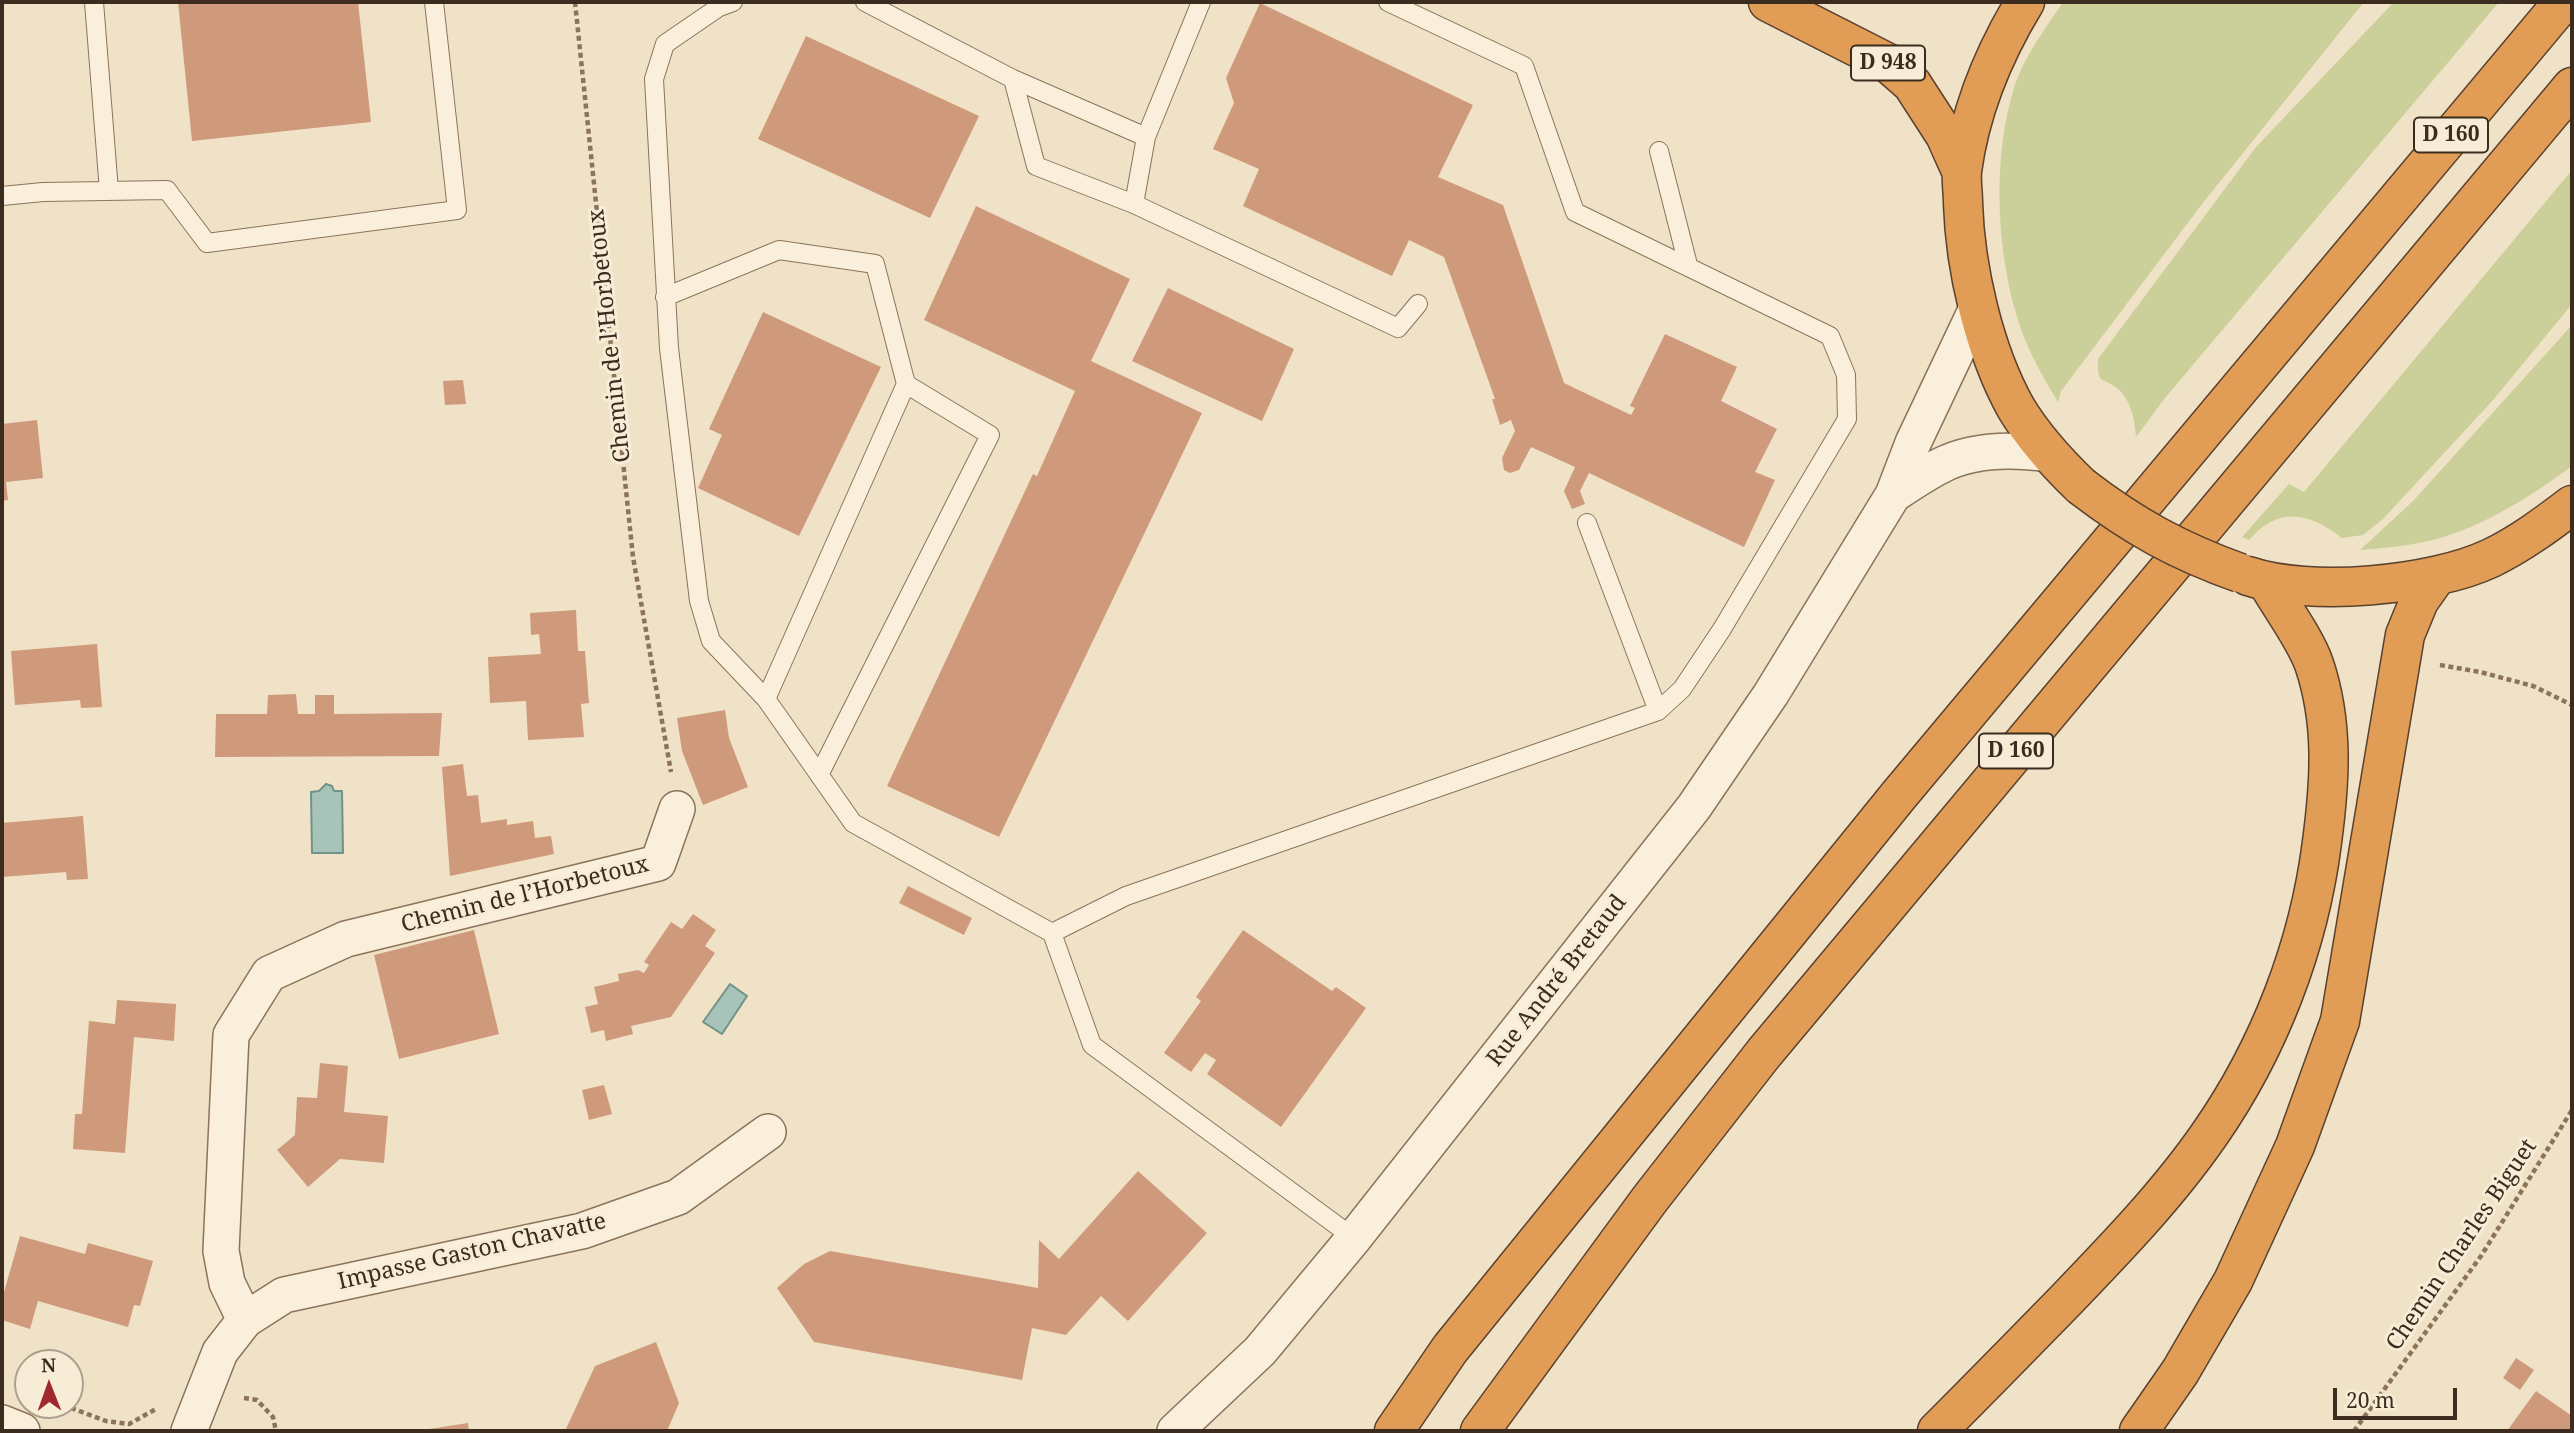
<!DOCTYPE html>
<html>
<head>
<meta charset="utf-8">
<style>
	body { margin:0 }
	#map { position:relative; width:2574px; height:1433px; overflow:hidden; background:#f0e2c6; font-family:"Noto Serif",serif }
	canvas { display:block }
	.frame { position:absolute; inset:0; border:4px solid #3c2c1f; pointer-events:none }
	.north { position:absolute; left:14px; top:1349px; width:70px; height:70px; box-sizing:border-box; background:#f7ecd6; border:2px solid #ac9f8d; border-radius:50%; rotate:359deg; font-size:19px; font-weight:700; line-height:28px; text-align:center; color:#3c2c1f }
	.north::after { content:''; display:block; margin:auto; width:24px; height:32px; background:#9e292f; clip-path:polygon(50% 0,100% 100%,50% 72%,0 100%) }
	.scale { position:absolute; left:2333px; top:1388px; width:124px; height:32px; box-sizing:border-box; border:4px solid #3c2c1f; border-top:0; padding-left:9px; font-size:21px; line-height:24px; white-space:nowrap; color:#3c2c1f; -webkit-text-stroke:5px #f7ecd6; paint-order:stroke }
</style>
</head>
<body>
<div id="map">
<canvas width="2574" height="1433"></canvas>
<div class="frame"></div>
<div class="north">N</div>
<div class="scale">20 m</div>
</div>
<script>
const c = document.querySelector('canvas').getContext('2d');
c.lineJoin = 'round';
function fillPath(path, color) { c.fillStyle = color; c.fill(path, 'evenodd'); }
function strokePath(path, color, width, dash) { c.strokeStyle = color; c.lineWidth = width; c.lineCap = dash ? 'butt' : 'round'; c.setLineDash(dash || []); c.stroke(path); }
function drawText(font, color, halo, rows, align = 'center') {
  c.font = font + ' "Noto Serif",serif'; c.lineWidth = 6; c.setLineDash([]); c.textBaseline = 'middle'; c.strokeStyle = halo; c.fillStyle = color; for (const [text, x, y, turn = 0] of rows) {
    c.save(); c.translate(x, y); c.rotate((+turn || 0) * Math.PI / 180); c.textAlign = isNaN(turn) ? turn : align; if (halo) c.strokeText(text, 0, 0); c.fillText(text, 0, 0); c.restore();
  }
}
fillPath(new Path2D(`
	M2063,2h301l-162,202 -141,187 -3,11c-15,-25 -29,-49 -38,-76 -23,-68 -28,-161 -8,-231 9,-35 32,-64 51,-93z
	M2394,2h105l-334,396 -29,39c-1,-16 -5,-37 -18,-48 -15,-13 -21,-2 -20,-30l158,-212z
	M2572,170v134l-78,95 -111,120 -20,16 -21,3c-32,-25 -63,-33 -93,2l-7,-3 47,-53 15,8z
	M2572,325v141c-45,33 -96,66 -153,77 -19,4 -39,5 -59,7l53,-49z`), '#cbcf99');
const water = new Path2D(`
	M326,784l6,2 2,5h8l1,62h-31l-1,-61 8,-1z
	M730,984l17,12 -25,38 -19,-12z`);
fillPath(water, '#a8c3ba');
strokePath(water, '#6e9388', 2);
fillPath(new Path2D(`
	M178,2h180l13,120 -179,19z
	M1260,3l213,102 -35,72 65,28 61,178 67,32 4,-7 -5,-2 35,-72 72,33 -16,34 56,28 -22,43 20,8 -31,67 -155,-74 -9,18 5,13 -13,5 -8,-18 11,-24 -44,-20 -12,23 -9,3 -6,-3 -2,-12 13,-27 -4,-11 -11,5 -8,-26h3l-51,-142 -35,-17 -17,36 -149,-70 16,-37 -46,-20 21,-46 -8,-25z
	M806,36l173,80 -49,102 -172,-79z
	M976,206l154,73 -39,82 111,52 -203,424 -112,-51 146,-312 4,2 38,-85 -151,-71z
	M1168,288l126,61 -32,72 -130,-60z
	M763,312l118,55 -82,169 -101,-48 24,-53 -13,-6z
	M463,380l3,24 -21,1 -2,-24z
	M37,420l6,58 -37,4 2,18 -6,1v-77z
	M576,610l2,41h7l4,52 -8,1 3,33 -56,3 -2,-39 -36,2 -2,-46 53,-3 -2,-20 -8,1 -1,-22z
	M97,644l5,63 -21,1 -1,-8 -65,5 -4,-54z
	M296,694l2,20h17v-19h19v19l108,-1 -3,43 -224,1 1,-43h51l1,-19z
	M725,710l4,28 19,49 -45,18 -21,-54 -5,-33z
	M463,764l4,32 11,-1 3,28 26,-4v6l26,-4 2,17 16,-2 3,18 -104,22 -8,-109z
	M83,816l5,63 -21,1 -1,-8 -64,5v-54z
	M908,886l64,32 -8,17 -65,-32z
	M693,914l23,16 -11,16 10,7 -44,64 -40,9 2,8 -27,7 -2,-11 -13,3 -6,-26 13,-3 -4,-17 25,-6 -1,-7 20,-4 6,3 5,-8 -5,-3 27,-40 11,7z
	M474,930l25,104 -100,25 -25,-104z
	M1243,930l89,61 4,-4 30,21 -85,119 -74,-53 9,-14 -11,-7 -14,19 -27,-19 37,-52 -5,-4z
	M117,1000l59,4 -2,37 -40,-4 -9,116 -52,-4 2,-35h7l7,-93 26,3z
	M320,1063l28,3 -4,46 44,4 -4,47 -44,-4 -32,28 -31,-37 18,-15 2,-38 20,1z
	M604,1085l8,29 -23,6 -7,-30z
	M1138,1171l69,62 -79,88 -27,-25 -35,39 -34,-7 -10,52 -208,-38 -37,-54 27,-24 26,-13 208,37 1,-48 20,19z
	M20,1236l65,18 3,-11 65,18 -13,45 -6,-1 -6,22 -90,-26 -8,28 -28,-9v-21z
	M656,1342l23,61 -12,28h-102l30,-65z
	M2516,1358l18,12 -14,20 -17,-12z
	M2536,1391l36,25v15h-65z
	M468,1423l1,8h-46v-1z`), '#cf9a7b');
const lane = new Path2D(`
	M94,2l15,189
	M733,2l-14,5 -54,37 -11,35 15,269 30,253 12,40 55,58
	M865,2l148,77 133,58 -12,67
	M1013,79l23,87 98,38 264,124 20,-24
	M1146,137l55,-135
	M1659,151l29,114
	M2,196l41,-4 124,-2 40,53 250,-33 -23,-208
	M665,297l114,-47 96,14 31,120 -140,315 87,124 199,110 40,112 262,193
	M1587,523l71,188
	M819,775l171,-340 -84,-51
	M1052,933l74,-37 532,-185 24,-22 40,-60 125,-210 -1,-44 -16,-39 -255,-124 -51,-146 -136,-64`);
const street = new Path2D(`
	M1893,495c15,-10 31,-21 47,-29 32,-17 72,-17 108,-12
	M245,1320l39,-25 298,-64 96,-34 90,-65
	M2,1423l20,8
	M189,1431l31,-79 25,-32 -18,-37 -6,-32 10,-216 38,-61 77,-35 312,-76 19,-54
	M1175,1431l85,-80 94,-113 340,-431 77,-113 122,-199 20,-52 65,-137`);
const highway = new Path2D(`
	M1768,2l120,61 24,21 33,51 17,38
	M2025,2c-31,51 -55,109 -63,169 -1,10 1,21 1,32 2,65 21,148 53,205 18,30 40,54 65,78
	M2248,576c62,21 184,10 243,-18 29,-14 56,-34 81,-53
	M1394,1431l56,-82 449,-554 664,-793
	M1480,1431l170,-232 114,-146 808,-966
	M1937,1431c44,-44 87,-88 130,-132 50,-52 101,-105 142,-164 60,-86 100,-189 113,-293 8,-60 12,-119 -8,-178 -9,-26 -33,-57 -47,-82
	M2139,1431l41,-59 53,-91 62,-135 45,-125 65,-386 14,-34 17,-24`);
strokePath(lane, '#8c735b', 20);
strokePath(street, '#8c735b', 38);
strokePath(highway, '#5a412f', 41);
strokePath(new Path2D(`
	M575,2l58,555 38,215
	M2440,665l40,7 53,14 39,19
	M244,1398l13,2 16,17 3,14
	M63,1405l43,16 23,3 27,-15
	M2354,1431l127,-175 91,-146`), '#8c735b', 4.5, [5, 3.5]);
strokePath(lane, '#faefda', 18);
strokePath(street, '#faefda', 35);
strokePath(highway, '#e19d55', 38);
const highwayBridge = new Path2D(`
	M2081,486c52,40 97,65 159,87`);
strokePath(highwayBridge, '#5a412f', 41, []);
strokePath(highwayBridge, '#e19d55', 38);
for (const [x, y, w] of [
	[1888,63,74],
	[2451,135,74],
	[2016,751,74]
]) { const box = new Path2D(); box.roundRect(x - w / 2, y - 17.5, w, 35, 5); c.fillStyle = '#f7ecd6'; c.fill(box); strokePath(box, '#3c2c1f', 2); }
drawText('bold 21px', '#3c2c1f', null, [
	["D 948",1888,63],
	["D 160",2451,135],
	["D 160",2016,751]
]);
drawText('23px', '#3c2c1f', '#f7ecd6', [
	["Chemin de l’Horbetoux",610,336,-96],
	["Chemin de l’Horbetoux",525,895,-14],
	["Rue André Bretaud",1557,981,-52],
	["Chemin Charles Biguet",2462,1245,-56],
	["Impasse Gaston Chavatte",472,1252,-13]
]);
</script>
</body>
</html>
